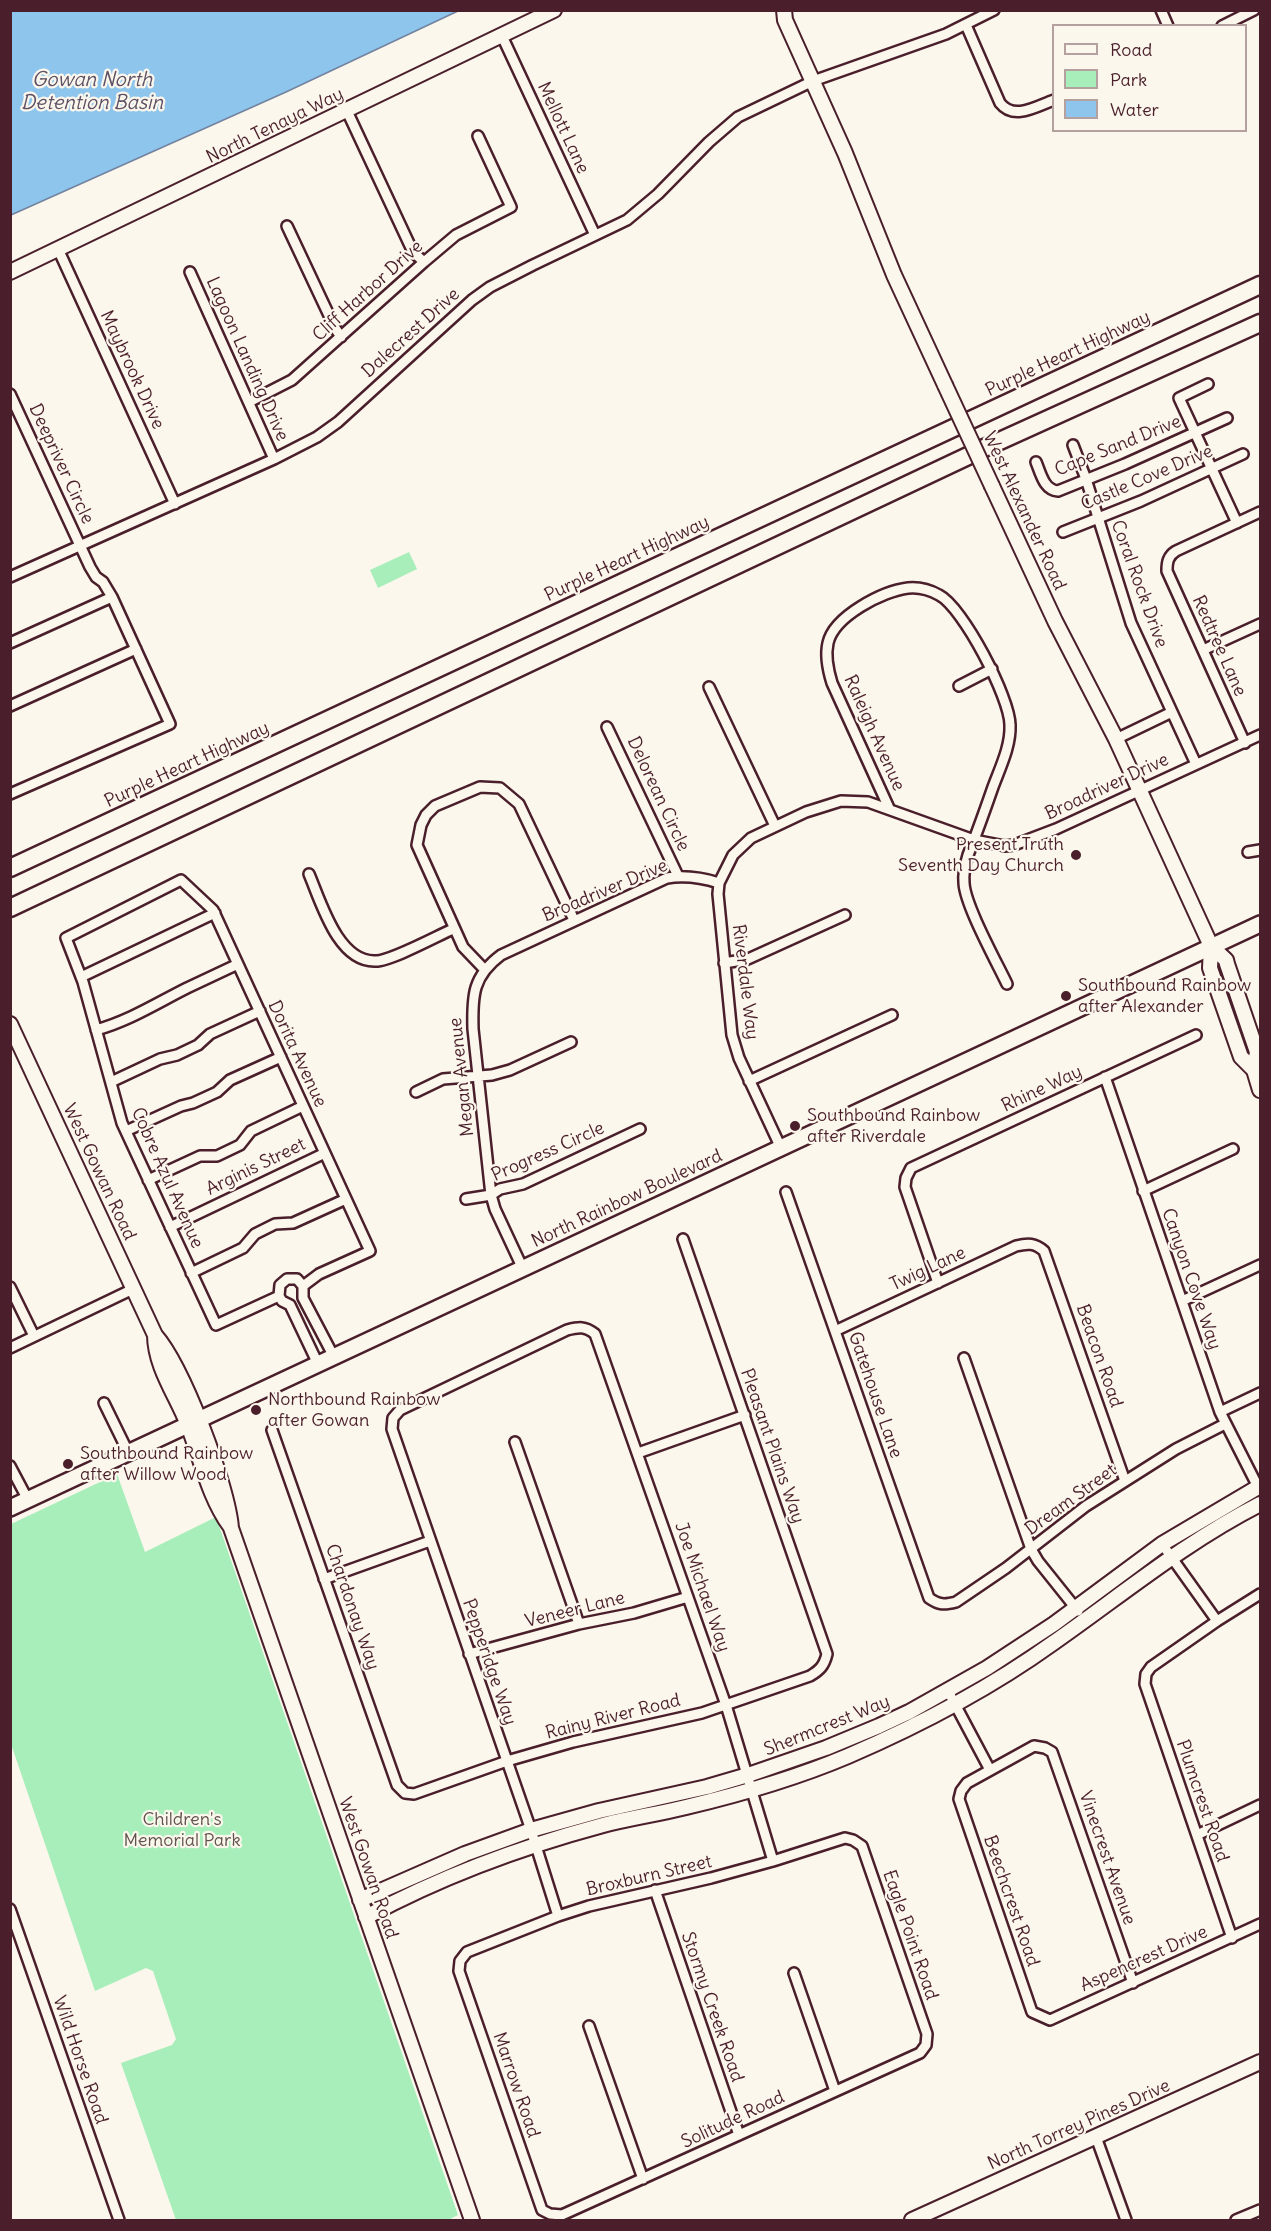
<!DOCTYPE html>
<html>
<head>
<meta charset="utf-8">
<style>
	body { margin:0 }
	#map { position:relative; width:1271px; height:2231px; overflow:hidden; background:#fbf7ec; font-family:Delius,sans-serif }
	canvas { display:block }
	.frame { position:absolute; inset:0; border:12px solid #4a1f2b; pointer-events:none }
	.legend { position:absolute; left:1052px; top:24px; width:195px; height:108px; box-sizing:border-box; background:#fbf7ec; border:2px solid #b4a19f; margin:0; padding:8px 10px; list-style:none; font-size:18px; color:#4a1f2b }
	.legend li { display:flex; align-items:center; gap:12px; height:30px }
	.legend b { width:30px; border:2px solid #b4a19f }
</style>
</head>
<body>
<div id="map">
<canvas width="1271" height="2231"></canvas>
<div class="frame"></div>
<ul class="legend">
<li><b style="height:8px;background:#fbf7ec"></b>Road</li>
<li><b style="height:16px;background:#a7eeba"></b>Park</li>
<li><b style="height:16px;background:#8ec5ec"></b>Water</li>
</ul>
</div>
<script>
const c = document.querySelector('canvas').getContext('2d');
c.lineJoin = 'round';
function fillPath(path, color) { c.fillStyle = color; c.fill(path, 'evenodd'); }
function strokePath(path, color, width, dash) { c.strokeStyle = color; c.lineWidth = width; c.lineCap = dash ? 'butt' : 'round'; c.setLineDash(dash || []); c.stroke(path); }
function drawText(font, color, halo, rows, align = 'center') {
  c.font = font + ' Delius,sans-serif'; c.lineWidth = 4.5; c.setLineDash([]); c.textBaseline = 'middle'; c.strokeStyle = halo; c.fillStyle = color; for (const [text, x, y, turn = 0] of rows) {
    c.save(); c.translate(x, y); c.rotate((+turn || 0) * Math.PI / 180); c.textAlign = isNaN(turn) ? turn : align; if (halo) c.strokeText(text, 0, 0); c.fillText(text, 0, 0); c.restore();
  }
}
fillPath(new Path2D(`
	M409,552l8,17 -39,19 -8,-18z
	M117,1474l28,78 71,-35 242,698 -10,5h-272l-55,-157 51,-18 4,-6 -23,-68 -7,-3 -51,23 -84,-247v-220z`), '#a7eeba');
const water = new Path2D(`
	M10,11l1,-1 447,1 -172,81 -275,123z`);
fillPath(water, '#8ec5ec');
strokePath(water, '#73839f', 1.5);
const street = new Path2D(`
	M1161,10l7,16
	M966,25l34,78c14,18 37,3 54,-3
	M1222,26l32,-16
	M502,36l93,199
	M347,111l66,141 11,10
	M287,226l48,102 6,9
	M58,249l117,255
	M190,272l84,187
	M1208,384l-29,14 58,125
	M10,394l80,173 6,10 7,5 9,15 58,127 -160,70
	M249,402l43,-22 132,-118 32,-27 55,-28 -33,-71
	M1073,445l13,34 45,144 65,141
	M1036,462c5,12 8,28 22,29l67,-27 102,-46
	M1063,532l78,-31 102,-47
	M10,577l264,-118 43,-22 21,-15 134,-122 18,-13 43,-22 94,-45 31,-26 51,-52 29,-25 75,-36 133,-47 48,-24
	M10,643l102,-46
	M1203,650l57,-26
	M959,686l33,-17
	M709,687l66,139
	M10,706l126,-57
	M607,727l71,149
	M1116,739l56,-27
	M1245,743l-78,-172c0,-9 1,-15 9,-20l84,-39
	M889,808l-57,-125c-4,-13 -7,-27 -4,-40 6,-27 55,-52 80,-55 10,-1 22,2 31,7 24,12 71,103 71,130 1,21 -10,43 -17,62 -8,23 -16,46 -25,68 -3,10 -5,19 -4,28 1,22 32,78 43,101
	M1248,852l12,-2
	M309,874c12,28 29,89 67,87 15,0 61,-25 77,-32
	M724,963l24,-4 97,-44
	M485,970l-22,-23 -46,-102 4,-20 5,-10 9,-9 45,-19 20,1 19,16 55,116
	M81,977l134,-64
	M96,1030c33,-9 61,-27 91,-42 17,-8 34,-16 51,-24
	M1105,1077l115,335 38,75
	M749,1081l143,-66
	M111,1082l49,-23 17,-4 21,-10 12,-11 50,-23
	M416,1092l27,-13 49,-4 18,-5 61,-28
	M126,1131l55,-25 12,-3 24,-11 13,-12 51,-23
	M781,1148l-42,-90 -7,-23 -14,-141 1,-11 14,-28 18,-17 55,-26 35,-11 27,1 106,38 31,6 9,-1 42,-16 204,-94
	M148,1180l52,-24h17l23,-11 11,-14 52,-25
	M1143,1191l90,-42
	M786,1192l143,406c10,7 15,7 27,4l50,-34 80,-62 90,-57 49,-25
	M466,1199l25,-4 9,-6 23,-5 117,-55
	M170,1227l155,-74
	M523,1269l-28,-60 -4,-14 -18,-166c-1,-34 0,-53 28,-74l166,-77c18,-3 36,0 52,5
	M191,1273l52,-25 12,-14 20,-10 18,-1 53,-24
	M938,1283l-33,-96 1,-9 5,-10 285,-133
	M303,1286v12l31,59
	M10,1287l24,49
	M279,1296l-63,29 -94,-202 -39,-141 -17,-44 115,-58 32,30 157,341 -51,23 -16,12
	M279,1296l3,5 8,4 28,59
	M279,1296l1,-11 7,-6h10l6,7
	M1182,1301l78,-36
	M835,1331l181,-85c12,-3 19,-3 28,5l81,230
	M10,1348l123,-59
	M964,1358l67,191 7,12 40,50
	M104,1403l24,49
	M1220,1412l40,-19
	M272,1430l125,355 8,8 9,1 93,-33 66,-19 129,-29 108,-37c10,-6 14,-10 17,-22l-144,-415
	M515,1442l64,182
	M638,1453l107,-38
	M10,1466l18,34
	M1162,1544l55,77
	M324,1579l106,-38
	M469,1654l110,-30 55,-11 54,-16
	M948,1691l42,79
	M1197,1835l63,-30
	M845,1838l8,2 9,6 65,188 -1,11 -6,8 -358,162 -12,-1 -8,-4 -83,-239 1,-10 7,-9 91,-36 31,-10 122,-28 62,-17z
	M655,1890l84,245
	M10,1909l109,311
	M558,1916l-27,-86 -139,-401 1,-11 7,-8 167,-80c12,-3 18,-4 28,4l131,371 47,156
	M1232,1938l-87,-254 1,-10 5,-7 66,-46 43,-27
	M794,1973l41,118
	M1133,1983l-81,-231 -7,-4 -11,-2 -67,37 -6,8 -2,8 73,213 18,8 210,-96
	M589,2026l54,153
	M1096,2137l30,83
	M1236,2220l24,-10`);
const secondary = new Path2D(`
	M784,10l1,10 60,133 49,122 51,110
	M10,272l544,-262
	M992,486l63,135 61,118 95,207 15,14 1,4 30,88 -3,18
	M1211,946l-1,22 31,89 13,13 6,20
	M10,1024l145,311c28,32 73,151 76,193l241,692
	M155,1335c0,32 22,61 33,90 13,34 21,72 42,101
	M360,1900l105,-46 66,-24 68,-19 108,-24 41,-12 78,-27 53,-22 30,-14 78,-44 67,-44 108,-80 98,-58
	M366,1917c74,-40 155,-70 237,-92 27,-7 55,-11 83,-18 55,-13 110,-29 162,-51 72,-31 141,-67 205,-113 70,-49 131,-100 207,-139
	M912,2220l348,-158`);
const primary = new Path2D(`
	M10,1508l1250,-584`);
const highway = new Path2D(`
	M982,449l278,-126
	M10,868l1250,-583
	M10,908l958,-452`);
strokePath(street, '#4a1f2b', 14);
strokePath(secondary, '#4a1f2b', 18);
strokePath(primary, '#4a1f2b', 20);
strokePath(highway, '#4a1f2b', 21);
strokePath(street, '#fbf7ec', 9);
strokePath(secondary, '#fbf7ec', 14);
strokePath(primary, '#fbf7ec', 15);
strokePath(highway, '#fbf7ec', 16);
const secondaryBridge = new Path2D(`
	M945,385l47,101`);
strokePath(secondaryBridge, '#4a1f2b', 18, []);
strokePath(secondaryBridge, '#fbf7ec', 14);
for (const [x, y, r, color] of [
	[1076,855,6,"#4a1f2b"],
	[1066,996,6,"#4a1f2b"],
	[795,1126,6,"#4a1f2b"],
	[256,1410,6,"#4a1f2b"],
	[68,1464,6,"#4a1f2b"]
]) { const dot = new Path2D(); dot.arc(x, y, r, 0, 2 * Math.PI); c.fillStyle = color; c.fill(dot); strokePath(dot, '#fbf7ec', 2); }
drawText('18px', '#4a1f2b', '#fbf7ec', [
	["North Tenaya Way",275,126,-26],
	["Mellott Lane",563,128,65],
	["Cliff Harbor Drive",368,291,-42],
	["Dalecrest Drive",411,333,-42],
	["Purple Heart Highway",1068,354,-25],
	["Lagoon Landing Drive",247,359,66],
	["Maybrook Drive",132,370,65],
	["Cape Sand Drive",1118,446,-22],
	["Deepriver Circle",61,464,65],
	["Castle Cove Drive",1147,478,-23],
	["West Alexander Road",1024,511,65],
	["Purple Heart Highway",627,559,-25],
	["Coral Rock Drive",1139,584,70],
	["Redtree Lane",1219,646,66],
	["Raleigh Avenue",874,733,66],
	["Purple Heart Highway",187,765,-25],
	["Broadriver Drive",1107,787,-25],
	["Delorean Circle",658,794,65],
	["Broadriver Drive",605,891,-23],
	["Riverdale Way",745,982,83],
	["Dorita Avenue",297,1054,65],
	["Megan Avenue",462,1077,-96],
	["Rhine Way",1042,1089,-25],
	["Progress Circle",548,1152,-24],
	["Arginis Street",256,1167,-26],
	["West Gowan Road",99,1172,65],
	["Cobre Azul Avenue",167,1178,66],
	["North Rainbow Boulevard",627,1199,-25],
	["Twig Lane",928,1269,-25],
	["Canyon Cove Way",1191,1279,71],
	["Beacon Road",1099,1356,71],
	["Gatehouse Lane",875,1395,71],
	["Pleasant Plains Way",772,1446,71],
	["Dream Street",1071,1500,-36],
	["Joe Michael Way",702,1587,71],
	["Chardonay Way",352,1607,71],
	["Veneer Lane",575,1610,-14],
	["Pepperidge Way",489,1662,71],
	["Rainy River Road",613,1717,-14],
	["Shermcrest Way",827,1726,-22],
	["Plumcrest Road",1202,1801,71],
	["Vinecrest Avenue",1107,1858,71],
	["West Gowan Road",368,1868,71],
	["Broxburn Street",649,1876,-13],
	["Beechcrest Road",1011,1901,71],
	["Eagle Point Road",910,1935,71],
	["Aspencrest Drive",1144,1959,-24],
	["Stormy Creek Road",712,2007,71],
	["Wild Horse Road",80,2060,71],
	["Marrow Road",516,2085,71],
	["Solitude Road",733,2120,-25],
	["North Torrey Pines Drive",1079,2125,-24]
]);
drawText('18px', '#4a1f2b', '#fbf7ec', [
	["Present Truth",1064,845,"right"],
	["Seventh Day Church",1064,866,"right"],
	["Southbound Rainbow",1078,986],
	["after Alexander",1078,1007],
	["Southbound Rainbow",807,1116],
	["after Riverdale",807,1137],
	["Northbound Rainbow",268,1400],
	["after Gowan",268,1421],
	["Southbound Rainbow",80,1454],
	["after Willow Wood",80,1475]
], 'left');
drawText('18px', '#61534f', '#fbf7ec', [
	["Children's",182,1820],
	["Memorial Park",182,1841]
]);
drawText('italic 20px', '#5e5165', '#fbf7ec', [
	["Gowan North",92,80],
	["Detention Basin",92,103]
]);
</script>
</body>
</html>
